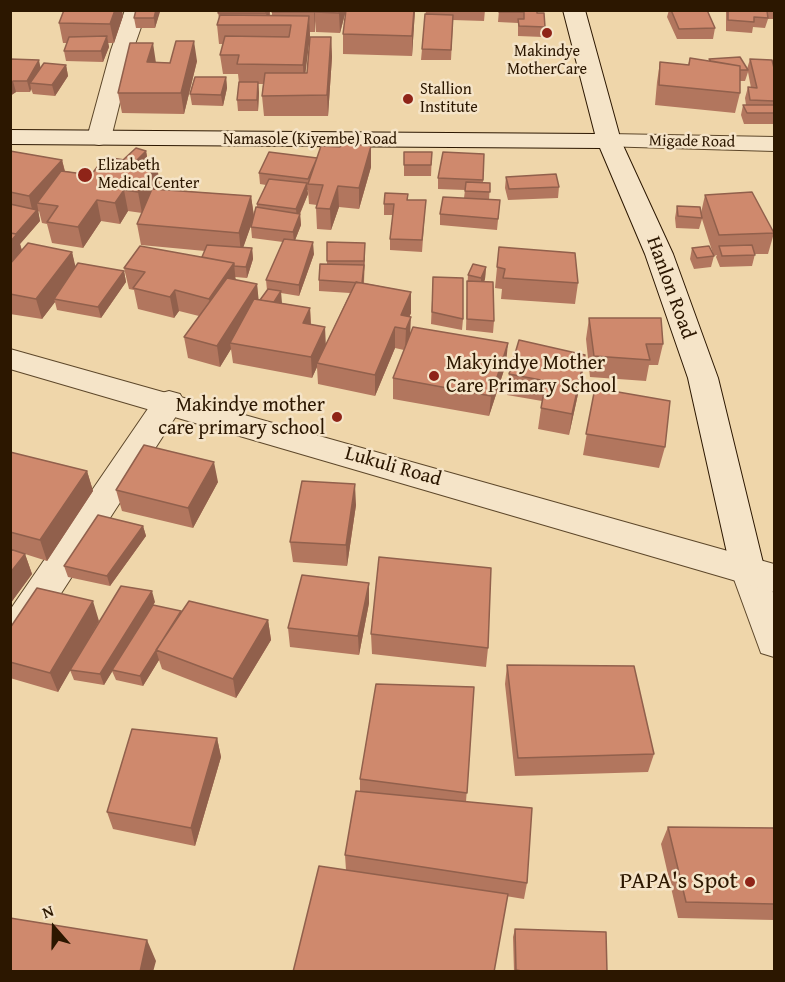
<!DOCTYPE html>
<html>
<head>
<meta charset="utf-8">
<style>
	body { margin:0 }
	#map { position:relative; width:785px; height:982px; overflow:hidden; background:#efd6aa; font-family:"Gentium Book Plus",serif }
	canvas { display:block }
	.frame { position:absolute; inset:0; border:12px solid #2c1700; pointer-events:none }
	.north { position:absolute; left:24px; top:898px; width:60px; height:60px; -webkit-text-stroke:4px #f5e4c8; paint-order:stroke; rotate:340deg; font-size:16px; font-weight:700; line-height:24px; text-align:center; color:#2c1700 }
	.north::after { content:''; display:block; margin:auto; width:21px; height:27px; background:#2c1700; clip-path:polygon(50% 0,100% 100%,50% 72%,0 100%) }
</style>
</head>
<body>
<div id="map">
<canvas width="785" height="982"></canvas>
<div class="frame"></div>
<div class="north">N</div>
</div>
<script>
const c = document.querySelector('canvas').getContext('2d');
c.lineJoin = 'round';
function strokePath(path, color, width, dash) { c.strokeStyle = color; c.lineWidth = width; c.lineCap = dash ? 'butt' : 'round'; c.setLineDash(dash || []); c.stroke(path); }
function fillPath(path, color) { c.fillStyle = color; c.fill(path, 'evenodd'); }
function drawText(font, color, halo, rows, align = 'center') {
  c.font = font + ' "Gentium Book Plus",serif'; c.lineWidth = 5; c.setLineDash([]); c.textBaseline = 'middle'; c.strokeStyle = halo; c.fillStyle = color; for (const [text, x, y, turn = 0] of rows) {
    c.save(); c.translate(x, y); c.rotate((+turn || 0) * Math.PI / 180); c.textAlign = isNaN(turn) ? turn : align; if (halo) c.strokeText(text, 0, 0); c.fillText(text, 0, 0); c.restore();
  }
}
const minor = new Path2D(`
	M125,10h22l-14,40 -22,88 -3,5 -9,2 -9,-2 -3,-5 24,-88z
	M609,134l165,3v14l-174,-5 -3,-5 3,-5z
	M169,391l11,3 4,8 -4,8 -157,242 -13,4v-46l148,-216z
	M748,557l12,4 14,34v62l-13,-4 -30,-82 5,-10z`);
const tertiary = new Path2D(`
	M10,349l764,215v28l-764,-223z`);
const secondary = new Path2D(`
	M563,10h22l36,131 52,113 45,124 47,193 -5,10 -12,4 -12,-4 -5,-10 -43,-193 -43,-124 -45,-106 -590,-4v-14l585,4z`);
strokePath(minor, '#5d472a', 2);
strokePath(tertiary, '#5d472a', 2);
strokePath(secondary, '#2c1700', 2);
fillPath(minor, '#f5e4c8');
fillPath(tertiary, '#f5e4c8');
fillPath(secondary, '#f5e4c8');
fillPath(new Path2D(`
	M64,10h62l-1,2h-3l1,4 -9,27h-6l1,4 -6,15 -37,-1 -2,-10 3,-8h-4l-4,-20z
	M136,10h24l-5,18h-19l-2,-10z
	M178,10h15l-1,2h-14z
	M198,10h19v1z
	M270,10v6h2v-6h74l-6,23 -24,-1v-11l-1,11h-5l-5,41h2l24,-36 1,20 -4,59h-64l-2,-20 1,-12h-5l1,9 -1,18h-20l-1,-11 2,-17 -1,-9h-15l-3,-19 3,-11h-4l-2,-19 2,-7 -1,-5z
	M346,10h69l-3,46 -69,-2v-20z
	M426,10h59l-1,11 -31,-1 -2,40h-30l1,-11z
	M499,10l38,3 8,14 -2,10 -25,-1v-13l-20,-1z
	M669,10h38l8,18 -2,11h-36l-10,-22z
	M726,10h48v9h-6l-3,9 -12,-1 -1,6 -26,-2z
	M690,58l19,3v-2l38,10 3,-10 24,9v56h-30l-3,-9 2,-10h3l-1,-7 3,-11 3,1 -3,-16 -3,9h-5v12l-5,20 -80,-8 2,-23 3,-20 28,3z
	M10,59l30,9 26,-3 2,11 -13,20 -22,-2 -2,-5 -1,3h-14l-6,4z
	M197,61l-13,53 -62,-1 -4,-20 38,-31 14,1z
	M226,77l1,11 -4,18 -31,-1 -2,-11z
	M371,146v21l-12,42 -20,-2 -8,23 -14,-1 -1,-21 1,-3 -8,-1 -1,-14h-1l1,4 -8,20 1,11 -6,15 19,14 -15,42 -18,-3v10l29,5 1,17 15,19 24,-51 -31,-2v-11l8,-15v-23l38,12 -1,29 47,9v21l-2,4 1,17 96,30 -17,52 -96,-17v-21l11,-28 -9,-2 -20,48 -57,-12 -1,-17 -5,11 -79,-15 -2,-14 -11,18 -32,-9 -4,-21 15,-21 -20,-5 -5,7 -36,-9 -4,-19 -5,-1 -5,-21 78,-11 3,-6 -64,-6 -4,-21 5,-11 -14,-2 -8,13 -19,-3 -18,27 -31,-5 -5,-19 -5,-1 -3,-12 -1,1 2,9 -20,23 2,6 50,2 3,15 49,4 2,11 -25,36 -44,-8 -2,-8 -13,17 -32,-5v-163l52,9 3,11 26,4 32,-15 23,-9 2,11 -2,2 14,22 -2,3 93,7 3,20 3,-9v-3l9,-19 -6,-1 -1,-11 58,-15 23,-11zM253,220l-2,7 1,11 31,4 -17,38 1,10 -7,10 -2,-1 -1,-15 -21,-4 -1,-3 12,1 6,-19 -1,-11 -9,-1z
	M404,152h28l-1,24h-27z
	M484,154l-1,29h7l-1,17h11l-3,30 -57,-5v-11l24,-16 1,-8 -27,-1v-11z
	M506,177l53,10 -1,11 -50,2 -3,-12z
	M705,195l69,38 -6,21h-13l-3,12 -32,1 -4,-10 1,-2 -3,1 -3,11 -17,2 -4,-10 2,-11 21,6 -11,-35 -3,10 -23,-1 -1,-10 2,-12 24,7z
	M408,200l17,11 -3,41 -32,-2v-11l3,-24h-9v-11z
	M499,247l79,36 -3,21 -74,-5 1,-10 -7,-1z
	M486,267l-1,12 -1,3 10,39 -1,12 -27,-3 1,-38 1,-17z
	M433,277l30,42 -1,11 -31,-6z
	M589,318l74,26 -5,21h-9l-3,16 -56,-4 -4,-38z
	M585,355l-3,21 -13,59 -31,-6 4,-28 -35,-6 2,-21z
	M595,388l70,59 -6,21 -76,-13z
	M10,452l77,19 6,20 -46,70 -22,-7 7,20 -22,30z
	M218,482l-25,46 -71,-17 -6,-21z
	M356,505l-9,61 -54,-4 -3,-20z
	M143,526l3,10 -36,50 -42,-9 -4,-11z
	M369,583v20l-10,52 -69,-8 -2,-19z
	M155,602l-26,42 52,-31 87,7 3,20 -35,58 -74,-29 -3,-9 -16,26 -27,-6 -4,-9 -8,14 -30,-5 -4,-10 -12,22 -48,-14v-50l89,-7 -16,27z
	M371,634l117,14 -2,19 -114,-13z
	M507,665l147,89 -6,18 -133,4 -10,-92z
	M474,687l-8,115 61,81 -3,16 -178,-29 -1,-15 15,-64v-12z
	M217,738l4,19 -26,89 -82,-17 -6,-17z
	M668,827l106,1v92l-96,-2 -17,-74z
	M515,929l92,43h-93l-1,-35z`), '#b2765e');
fillPath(new Path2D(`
	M115,10h7l1,6 -9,27 -4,-19z
	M156,10h4v2l-5,16 -1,-10z
	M266,10h4l-2,15h-1z
	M314,10h2l-1,2v20z
	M340,10h6l-6,23 -1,-20z
	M414,10h1l-3,46v-20z
	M309,16l1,20 -6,49 -1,-20z
	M107,36l2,11 -6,15 -2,-11z
	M331,37l1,20 -4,59 -1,-21z
	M194,41l3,20 -13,53 -3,-21z
	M153,43l3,20 -9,-1z
	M39,60l2,10 -11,13 1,6 -1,3 -3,-11z
	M66,65l2,11 -13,20 -3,-11z
	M226,77l1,11 -4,18 -2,-11z
	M13,81l3,11 -6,4v-13z
	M258,82l1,11 -1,18 -1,-11z
	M371,146v21l-12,42v-21z
	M146,151l2,11 -15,15 -2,-11z
	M62,160l5,21 -30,22 3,18 -20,23 3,11 -13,15v-28l3,-5 20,-23 -4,-18z
	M157,165l3,21 -18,27 -4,-21z
	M307,183l1,11 -11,26 -1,-11z
	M338,186l1,21 -8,23 -1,-21z
	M124,190l4,21 -8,13 -5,-21z
	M251,196l3,21 -13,37 -2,-21z
	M97,200l4,21 -18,27 -5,-21z
	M300,214l1,11 -7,18 -1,-11z
	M313,242l1,12 -15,42v-11z
	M365,243l-1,33 -2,18v-11z
	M252,248l1,11 -6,19 -1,-11z
	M72,252l5,21 -23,26 1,3 -13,17 -6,-20z
	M234,263l2,21 -23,36 -4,-21z
	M486,267l-1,12 -4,10v-11z
	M124,271l2,11 -25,36 -3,-11z
	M257,284l2,19 -29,40 1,6 -11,18 -3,-21z
	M175,290l4,21 -5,7 -4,-21z
	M281,291l1,12 -9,14 -1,-11z
	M411,292v21l-7,16 -3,-14z
	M310,308l1,21 -8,-6z
	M411,317l-1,21 -5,12 1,-21z
	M325,327l1,21 -9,15v4l-5,11 -1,-21z
	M395,327v21l-20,48v-21z
	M508,343l-2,21 -17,52 2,-20z
	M585,355l-3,21 -13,59 3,-21z
	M214,462l4,20 -25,46 -5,-20z
	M87,471l6,20 -46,70 -7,-21z
	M355,484l1,21 -9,61 -1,-21z
	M143,526l3,10 -36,50 -3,-10z
	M25,554l7,20 -22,30v-31z
	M369,583v20l-10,52 -1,-19z
	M152,591l3,11 -51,83 -4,-11z
	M93,601l6,20 -41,71 -8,-19z
	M181,611l-25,39 3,10 -16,26 -3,-10z
	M268,620l3,20 -35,58 -3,-19z
	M217,738l4,19 -26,89 -4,-18z
	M147,940l9,21 -3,11h-13z`), '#91604c');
const building = new Path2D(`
	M64,10h51l-5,14 -51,-1z
	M136,10h20l-2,8h-20z
	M219,10h47v3h-48z
	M272,10h42v2h-42z
	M316,10h24l-1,3 -24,-1z
	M346,10h68l-2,26 -69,-2z
	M499,10h38v3h7l1,14 -26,-1 -1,-7h6v-7h-25z
	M671,10h36l8,18 -36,1z
	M728,10l39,1 1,7 -14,-1v5l-26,-2z
	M425,14l28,1 -2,35 -29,-1z
	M220,15l89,1 -6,49 -66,-1 2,-9h-19l5,-19 64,1 2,-12h-74z
	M107,36l-6,15h-37l5,-14z
	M310,37h21l-4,58 -65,1 3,-23h42z
	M176,41h18l-13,52h-63l12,-50h23l-6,19 23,1z
	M740,57l8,13h-8v-4l-29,-5 -2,-2z
	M690,58l50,8v27l-81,-8 1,-23 29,3z
	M10,59l29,1 -12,21h-14l-3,2z
	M750,59l22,1 2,8v33l-24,-1 -2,-13 9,1z
	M44,63l22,2 -14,20 -22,-2z
	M195,77h31l-5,18 -31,-1z
	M239,82h19l-1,18h-20z
	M743,105h31v8h-27z
	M342,143l29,3 -12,42 -21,-2 -8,23 -14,-1 7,-23 -15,-1 13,-38 19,1z
	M136,148l10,3 -11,11 -12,-2z
	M10,151l52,9 -33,36 -19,-4z
	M269,152l48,6 -9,21 -49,-6z
	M404,152h28l-1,13h-27z
	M443,152l41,2 -1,26 -45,-2z
	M105,157l52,8 -19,27 -14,-2 -9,13 -18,-3 -19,27 -31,-5 11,-16 -21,-3 24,-32 30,4z
	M556,174l3,13 -50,2 -3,-12z
	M269,179l38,4 -11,26 -39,-5z
	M466,182l24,1v9l-25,-1z
	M152,189l99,7 -12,37 -102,-9z
	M752,192l22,41 -55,2 -14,-40z
	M385,193l23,1 -1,6h19l-4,40 -32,-1 4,-35h-10z
	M443,197l57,3 -2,19 -58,-5z
	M10,204l27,6 -21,24 -6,-1z
	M677,206l23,1 2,11 -24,-2z
	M256,207l44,7 -7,18 -42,-5z
	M10,233l7,1 -7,8z
	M284,239l29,3 -14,43 -33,-5z
	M327,242l38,1 -1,18h-37z
	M28,243l44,9 -36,47 -26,-5v-30z
	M207,245l45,3 -6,19 -12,-1v-3l-32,-6z
	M752,245l3,10 -33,1 -3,-10z
	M140,246l94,17 -25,36 -34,-9 -5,7 -37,-9 12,-16 -21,-4z
	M709,246l5,10 -17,2 -5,-10z
	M499,247l76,6 3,30 -75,-5 2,-9 -8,-2z
	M78,263l46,8 -26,36 -44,-8z
	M320,264l44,1 -2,18 -43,-3z
	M473,264l13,3 -5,11 -13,-3z
	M433,277l30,1v41l-31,-7z
	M227,278l30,6 -40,62 -33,-9z
	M467,281l26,1 1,39 -27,-2z
	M356,282l55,10 -10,23 10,2 -5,12 -11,-2 -20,48 -58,-12z
	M268,289l13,2 -7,11 -14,-2z
	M254,299l56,9 -7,15 22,4 -14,30 -81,-14z
	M589,318h72l2,26h-17l4,16 -56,-4z
	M413,327l95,16 -17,53 -98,-18z
	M519,340l66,15 -13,59 -31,-6 5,-27 -37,-7z
	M595,388l75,13 -5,46 -79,-13z
	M144,445l70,17 -26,46 -72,-18z
	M10,452l77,19 -47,69 -30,-8z
	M302,481l53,3 -9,61 -56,-3z
	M98,515l45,11 -36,50 -43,-10z
	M10,549l15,5 -15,19z
	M379,557l112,11 -3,80 -117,-14z
	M302,575l67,8 -11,53 -70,-8z
	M121,586l31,5 -52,83 -30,-4z
	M37,588l56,13 -43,72 -40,-11v-34z
	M189,601l79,19 -35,59 -77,-29z
	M153,605l28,6 -41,65 -28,-6z
	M507,665l127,1 20,88 -136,4z
	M376,684l98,3 -7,106 -107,-14z
	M132,729l85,9 -26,90 -84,-16z
	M356,791l176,17 -5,75 -182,-28z
	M668,827l106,1v76l-88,-2z
	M319,866l189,28 -14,78h-201z
	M10,918l137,22 -7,32h-130z
	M515,929l91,3 1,40h-80l-11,-2z`);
fillPath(building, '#cf896d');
strokePath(building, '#91604c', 1.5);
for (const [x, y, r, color] of [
	[547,33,6,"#8f2418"],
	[408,99,6,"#8f2418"],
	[85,175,8,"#8f2418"],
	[434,376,6,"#8f2418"],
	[337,417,6,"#8f2418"],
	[750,882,6,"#8f2418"]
]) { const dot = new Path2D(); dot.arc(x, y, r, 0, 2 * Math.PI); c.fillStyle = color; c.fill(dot); strokePath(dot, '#f5e4c8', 2); }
drawText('16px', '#2c1700', '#f5e4c8', [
	["Makindye",547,52,"center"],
	["MotherCare",547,70,"center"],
	["Stallion",420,90],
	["Institute",420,108],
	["Elizabeth",98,166],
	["Medical Center",98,184]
], 'left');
drawText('16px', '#2c1700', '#f5e4c8', [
	["Namasole (Kiyembe) Road",310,140],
	["Migade Road",692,142,1]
]);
drawText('20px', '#2c1700', '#f5e4c8', [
	["Hanlon Road",670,288,70],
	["Lukuli Road",393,467,16]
]);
drawText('20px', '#2c1700', '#f5e4c8', [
	["Makyindye Mother",446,364],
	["Care Primary School",446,387],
	["Makindye mother",325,406,"right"],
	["care primary school",325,429,"right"]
], 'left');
drawText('24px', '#2c1700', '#f5e4c8', [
	["PAPA's Spot",738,882]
], 'right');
</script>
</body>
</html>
